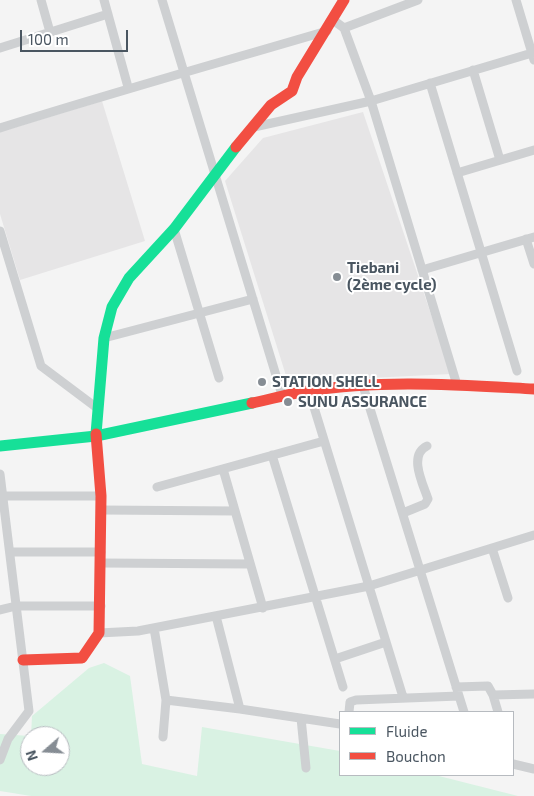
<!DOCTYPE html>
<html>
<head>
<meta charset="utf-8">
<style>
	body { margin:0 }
	#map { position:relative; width:534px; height:796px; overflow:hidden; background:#f4f4f4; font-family:"Exo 2",sans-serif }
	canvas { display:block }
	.legend { position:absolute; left:339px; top:711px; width:175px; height:65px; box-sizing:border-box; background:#fff; border:1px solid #b7bbc0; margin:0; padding:6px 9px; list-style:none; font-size:15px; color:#4a5661 }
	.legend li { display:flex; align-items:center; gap:10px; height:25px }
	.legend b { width:25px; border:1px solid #b7bbc0 }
	.north { position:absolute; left:20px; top:726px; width:50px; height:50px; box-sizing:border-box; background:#fff; border:1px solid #b7bbc0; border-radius:50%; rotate:251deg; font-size:14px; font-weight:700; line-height:20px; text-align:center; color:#4a5661 }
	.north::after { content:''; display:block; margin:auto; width:18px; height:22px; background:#868d94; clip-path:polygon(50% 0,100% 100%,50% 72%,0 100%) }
	.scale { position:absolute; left:20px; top:30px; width:108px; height:22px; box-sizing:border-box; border:2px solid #4a5661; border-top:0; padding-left:6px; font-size:15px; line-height:18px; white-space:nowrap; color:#4a5661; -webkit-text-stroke:4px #fff; paint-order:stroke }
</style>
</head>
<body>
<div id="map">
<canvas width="534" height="796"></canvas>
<ul class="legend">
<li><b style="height:6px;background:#16e098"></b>Fluide</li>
<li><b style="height:6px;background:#f24e42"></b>Bouchon</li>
</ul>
<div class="north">N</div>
<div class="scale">100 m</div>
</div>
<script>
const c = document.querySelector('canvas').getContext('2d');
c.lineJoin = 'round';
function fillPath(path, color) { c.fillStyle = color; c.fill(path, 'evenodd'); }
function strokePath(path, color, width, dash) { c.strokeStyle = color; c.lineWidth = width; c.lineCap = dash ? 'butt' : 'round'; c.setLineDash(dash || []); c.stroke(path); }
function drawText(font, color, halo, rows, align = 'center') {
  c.font = font + ' "Exo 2",sans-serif'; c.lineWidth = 4; c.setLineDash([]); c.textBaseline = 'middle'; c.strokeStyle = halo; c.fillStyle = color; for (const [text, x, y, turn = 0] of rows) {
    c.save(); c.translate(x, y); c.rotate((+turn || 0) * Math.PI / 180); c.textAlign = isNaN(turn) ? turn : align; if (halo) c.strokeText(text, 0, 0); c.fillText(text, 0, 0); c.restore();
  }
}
fillPath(new Path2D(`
	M102,101l43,140 -125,39 -20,-66v-82z
	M363,112l88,262 -163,8 -63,-201 38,-43z`), '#e6e5e6');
fillPath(new Path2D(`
	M104,663l26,13 12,88 55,12 5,-49 138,24v24h95l83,21h-487l-31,-5v-57l30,2v30h30v-30h-29l1,-20 57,-48z`), '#d9f2e3');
strokePath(new Path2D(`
	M41,0l9,32
	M104,0l24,87
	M162,0l120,395
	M516,0l18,60
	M333,20l11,8 27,73 86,284
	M344,28l74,-28
	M0,48l108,-34
	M473,70l27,90
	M430,83l87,288
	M254,127l117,-26 161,-48
	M0,128c108,-34 218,-65 327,-97
	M457,173l77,-23
	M174,229l45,149
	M0,231l41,135 56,42
	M526,239l8,25
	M422,270l112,-33
	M104,338l149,-39
	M363,386l101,326
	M309,391l94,306
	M272,455l71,232
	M223,469l40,139
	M0,474l29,237 -21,28 -8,21
	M157,487l167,-46
	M0,496h101
	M101,510l134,1
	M403,513l22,-9 3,-5c-5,-15 -20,-44 -1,-53
	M492,548l16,50
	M10,552h91
	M101,563l149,1
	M0,610l16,-4h85
	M216,616l24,93
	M154,628l12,72 -3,37
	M99,633l39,-2 231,-45 165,-51
	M335,659l51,-17
	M456,687l32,-1 5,9 41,-1
	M493,695l5,17
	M166,700l74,9 100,15
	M349,712l1,-10 6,-2 103,-4
	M301,718l5,50
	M513,764l21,5`), '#ced0d2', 9);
strokePath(new Path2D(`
	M96,434l8,-96 8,-31 17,-29 45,-49 62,-82
	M0,446l96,-10 156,-33`), '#16e098', 11);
strokePath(new Path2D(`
	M236,147l35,-42 21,-14 5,-14 47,-77
	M252,403c19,-4 37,-9 56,-12 74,-12 152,-6 226,-2
	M23,660l59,-2 17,-25 2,-137 -5,-62`), '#f24e42', 11);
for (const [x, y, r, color] of [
	[337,277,5,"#868d94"],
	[262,382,5,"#868d94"],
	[288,402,5,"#868d94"]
]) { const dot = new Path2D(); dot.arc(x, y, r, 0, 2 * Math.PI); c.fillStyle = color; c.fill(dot); strokePath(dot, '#fff', 2); }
drawText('bold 15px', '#4a5661', '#fff', [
	["Tiebani",347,268],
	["(2ème cycle)",347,285],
	["STATION SHELL",272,382],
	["SUNU ASSURANCE",298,402]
], 'left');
</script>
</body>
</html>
